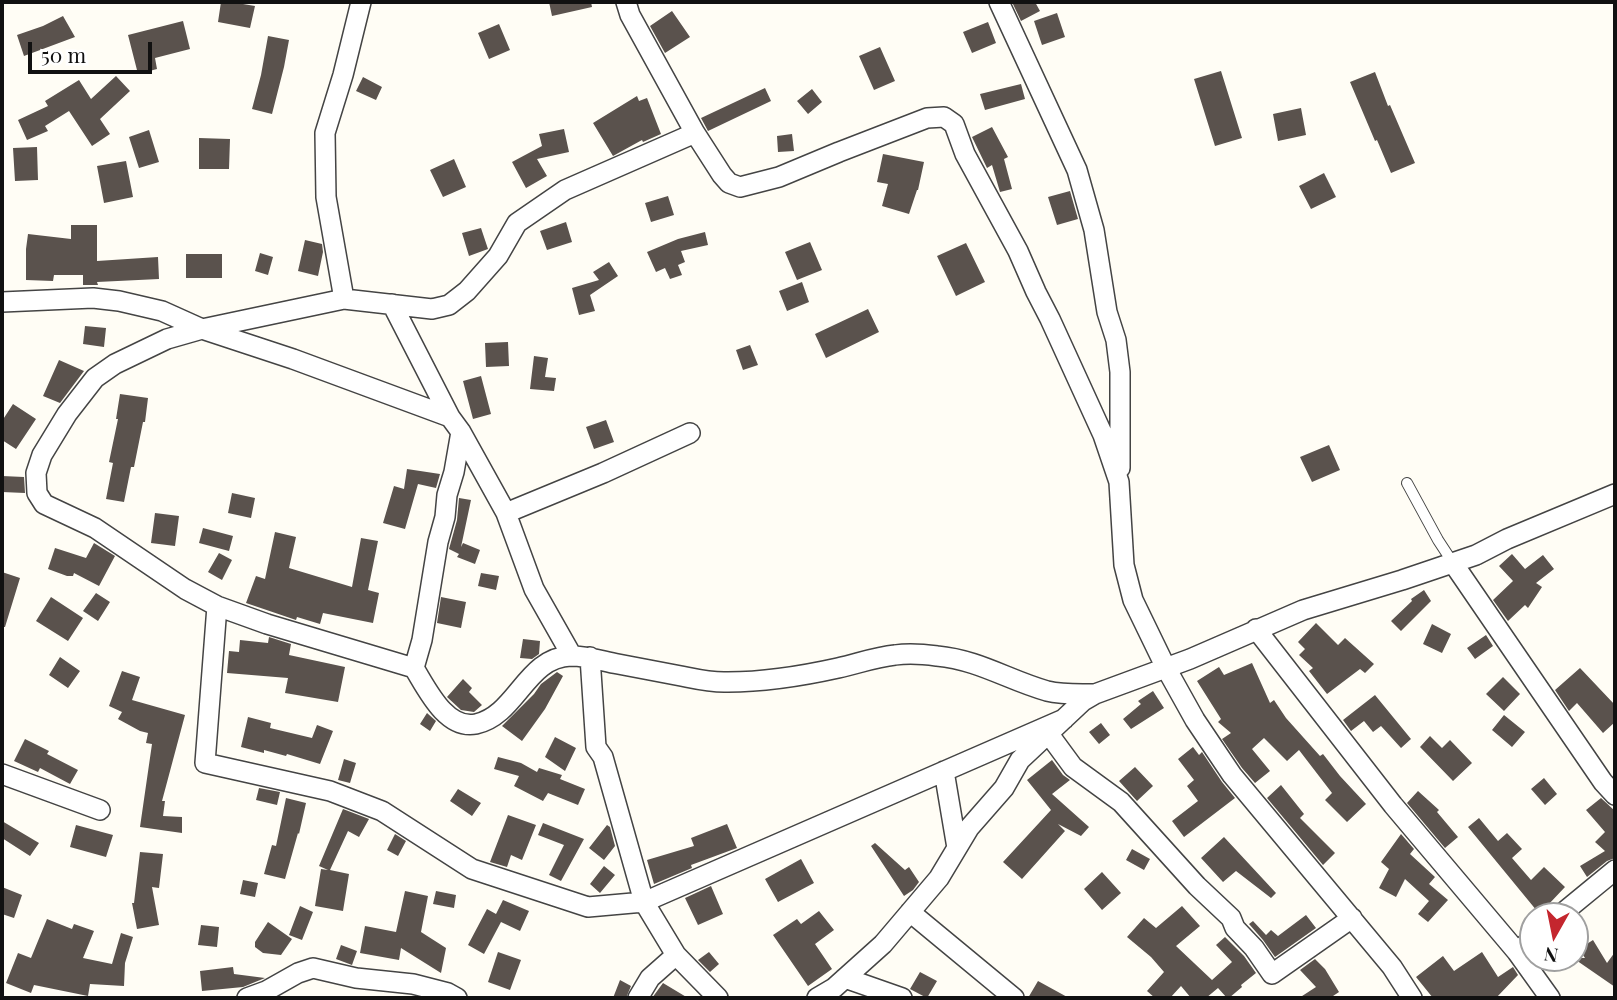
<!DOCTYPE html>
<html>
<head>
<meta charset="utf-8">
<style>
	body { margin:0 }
	#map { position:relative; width:1617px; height:1000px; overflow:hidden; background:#fffdf5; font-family:"Playfair Display",serif }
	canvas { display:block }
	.frame { position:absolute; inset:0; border:4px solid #111; pointer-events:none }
	.north { position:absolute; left:1519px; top:902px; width:70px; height:70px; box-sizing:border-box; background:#fff; border:2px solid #a0a0a0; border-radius:50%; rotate:189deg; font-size:19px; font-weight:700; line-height:28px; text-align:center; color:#111 }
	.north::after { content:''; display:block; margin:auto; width:24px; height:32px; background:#c4262e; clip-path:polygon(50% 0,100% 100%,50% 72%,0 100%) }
	.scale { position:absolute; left:28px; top:42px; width:124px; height:32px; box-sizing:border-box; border:4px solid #111; border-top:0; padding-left:9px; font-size:21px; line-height:24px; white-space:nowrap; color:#111; -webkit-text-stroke:5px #fff; paint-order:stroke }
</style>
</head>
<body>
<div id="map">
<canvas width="1617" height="1000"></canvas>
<div class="frame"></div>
<div class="north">N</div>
<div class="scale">50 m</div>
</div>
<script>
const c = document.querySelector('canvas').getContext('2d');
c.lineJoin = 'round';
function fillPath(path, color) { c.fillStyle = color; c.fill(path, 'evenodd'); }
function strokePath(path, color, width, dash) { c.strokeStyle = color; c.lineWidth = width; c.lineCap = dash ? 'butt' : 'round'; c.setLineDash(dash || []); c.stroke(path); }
fillPath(new Path2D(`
	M221,2h10l24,4 -5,22 -32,-6z
	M549,2h42l1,5 -40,9z
	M1012,2h23l5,9 -19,10z
	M672,11l18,26 -25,16 -15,-27z
	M1057,13l8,24 -23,8 -8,-24z
	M63,16l12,21 -51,19 -7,-21 26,-9z
	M183,21l7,28 -35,9 2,11 -19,5 -10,-39z
	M988,22l8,21 -24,10 -9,-21z
	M499,24l11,26 -21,9 -11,-26z
	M268,36l21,4 -5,27 -12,47 -20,-5 9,-34z
	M880,47l15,34 -21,9 -15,-34z
	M1221,71l21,67 -27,8 -21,-67z
	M1375,72l13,34 2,-1 25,58 -24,10 -14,-33 -2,1 -25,-59z
	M116,76l14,15 -30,28 10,15 -18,12 -23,-35 -24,15 3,5 -21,9 -9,-20 30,-14 -3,-5 34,-21 12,19z
	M363,77l19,10 -6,13 -20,-9z
	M1021,84l4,15 -40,11 -5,-16z
	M765,88l6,13 -63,30 -7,-13z
	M812,89l10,13 -14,12 -11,-13z
	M637,96l2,5 8,-3 14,36 -18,8 -1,-2 -29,16 -20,-33z
	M1301,108l5,27 -28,6 -5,-27z
	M992,127l16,30 -4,2 8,30 -12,3 -8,-27 -5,3 -15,-31z
	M564,129l5,23 -32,7 10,17 -21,12 -14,-26 30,-16 -3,-12z
	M149,130l10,32 -20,6 -10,-31z
	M792,134l2,17 -16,1 -1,-16z
	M199,138l31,1 -1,30h-30z
	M37,147l1,33 -23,1 -2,-33z
	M883,154l41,8 -6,28h-1l-8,24 -27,-8 6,-22 -11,-2z
	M454,159l12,28 -23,10 -13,-27z
	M126,161l7,36 -29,6 -7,-37z
	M1324,173l12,24 -25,12 -12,-23z
	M1070,191l8,28 -21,6 -9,-28z
	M668,196l6,19 -23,7 -6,-19z
	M566,222l6,20 -25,8 -7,-19z
	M71,225h26v36l61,-4 1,22 -62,3 1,3h-15v-10h-29l-1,6 -27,-1v-31l2,-15 43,5z
	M481,228l7,21 -19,7 -7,-23z
	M705,232l3,13 -27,6 4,11 -7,3 4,10 -12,4 -5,-11 -9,4 -9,-20 31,-13z
	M305,240l17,4 1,8 -5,24 -20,-5z
	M810,242l12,28 -25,10 -12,-28z
	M966,243l19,39 -29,14 -19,-40z
	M260,253l13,4 -5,18 -13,-4z
	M186,254h36v24h-36z
	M609,262l9,14 -28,19 5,16 -16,4 -7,-27 27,-8 -6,-8z
	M802,282l7,20 -22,9 -8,-20z
	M868,309l11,23 -53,26 -11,-24z
	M85,326l21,2 -2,19 -21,-3z
	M508,342l1,24 -23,1 -1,-24z
	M750,345l8,20 -15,5 -7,-20z
	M534,356l14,2 -3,19 11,1 -2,13 -24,-2z
	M59,360l25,11 -24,32 -17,-7z
	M481,376l10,38 -18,5 -10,-38z
	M120,394l28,4 -3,24h-2l-9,45h-3l-7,35 -18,-3 7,-36 -4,-1 9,-43h-2z
	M13,404l23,15 -20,30 -14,-9v-19z
	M606,420l8,22 -20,7 -8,-22z
	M1329,445l11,25 -28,12 -12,-25z
	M407,469l33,5 -4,14 -18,-4 -13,45 -22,-6 11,-37 10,3z
	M2,476l22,1 1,16 -23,-1z
	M232,493l23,5 -4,20 -23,-5z
	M459,498l12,2 -10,47 2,-4 17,7 -5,14 -18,-7 2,-3 -10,-5 8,-29z
	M155,513l24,3 -4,30 -24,-3z
	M203,528l30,8 -4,15 -30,-8z
	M275,532l21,5 -7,31 63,19 9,-49 17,3 -10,49 11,3 -6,30 -50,-10 -3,11 -23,-7 -1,3 -50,-17 10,-27 9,3z
	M94,543l21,13 -16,30 -25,-13 -1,3h-6l-19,-7 7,-21 31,10z
	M219,553l13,7 -10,20 -14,-8z
	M1512,554l13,15 18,-14 11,14 -18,14 6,4 -14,21 -3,-3 -17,16 -15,-21 20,-19 -14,-15z
	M2,572l18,6 -15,49h-3z
	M481,573l18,3 -3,14 -18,-4z
	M1424,590l7,11 -30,30 -10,-10 21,-20 -1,-2z
	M96,593l14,9 -12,19 -15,-10z
	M51,597l32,21 -15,23 -32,-20z
	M441,597l25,5 -5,26 -24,-5z
	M1316,623l22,22 7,-7 29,26 -9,9 -5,-4 -33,25 -18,-23 4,-3 -14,-13 6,-6 -7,-7z
	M1432,624l19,10 -9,19 -19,-9z
	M1486,635l7,11 -18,13 -8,-11z
	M269,637l22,7 -2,11 56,12 -7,35 -53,-9 3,-15 -61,-5 2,-22 10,1 1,-12 28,3z
	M523,639l17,2 -1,13 -7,5 -12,-1z
	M60,657l20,14 -12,17 -19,-13z
	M1252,663l18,40 4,-3 12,18 34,38 3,-2 17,22 26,28 -19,18 -22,-22 7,-7 -33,-43 -12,11 -23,-23 -12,11 18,22 -15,12 -13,-15 -20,-29 9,-6 -13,-11 3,-3 -24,-38 22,-14 5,8z
	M1580,668l35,37v17l-12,11 -26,-30 -8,8 -14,-21z
	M122,671l18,6 -8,23 53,15 -23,86h3l-2,15 19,1v16l-42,-6 12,-83 -6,-1 2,-10 -8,-2 -22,-12 4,-7 -13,-6z
	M557,672l6,4 -18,33 -23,32 -20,-15 32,-32 7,-10z
	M1503,677l17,17 -16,17 -18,-17z
	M463,679l9,9 -3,4 13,13 -8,7 -13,-2 -14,-13z
	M1153,691l11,17 -33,21 -8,-10 18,-15 -3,-3z
	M1375,695l36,44 -10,9 -20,-22 -8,6 -9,-11 -13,10 -8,-11z
	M427,713l9,8 -6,10 -10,-7z
	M1504,715l21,17 -13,15 -20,-17z
	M248,717l23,6 -1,5 42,10 5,-13 16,6 -13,33 -33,-10 -1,2 -22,-6v3l-23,-6z
	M1101,723l9,12 -11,9 -10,-12z
	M1430,736l12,12 8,-8 22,23 -19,18 -33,-34z
	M555,737l21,11 -11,23 -20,-14z
	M25,739l24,12 -2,3 31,16 -8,14 -30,-16 -2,4 -24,-11z
	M1193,747l6,8 3,-3 20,30 13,16 -51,39 -12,-16 26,-20 -11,-15 7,-6 -16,-21z
	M498,757l23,6 16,9 2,-4 23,7 -2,4 25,10 -7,16 -30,-12 -5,8 -29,-15 5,-10 -25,-7z
	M344,759l12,4 -6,20 -12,-3z
	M1052,760l11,15 7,5 -18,14 37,33 -8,9 -23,-12 7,7 -43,48 -19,-17 48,-52 -24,-30z
	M1135,767l18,19 -16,15 -18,-20z
	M1544,778l13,16 -12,11 -14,-16z
	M1281,785l23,29 -4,4 35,35 -12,12 -56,-67z
	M259,788l21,4 -3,13 -21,-5z
	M458,789l23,14 -9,13 -22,-15z
	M1418,791l21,19 -2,2 21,25 -13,11 -38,-45z
	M286,798l20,5 -7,31 -1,-1 -13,46 -21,-5 8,-29 4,1z
	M1601,798l14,13v47l-8,3 -20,16 -7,-11 25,-15 -10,-9 10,-10 -19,-22z
	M343,809l26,10 -10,18 -11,-6 -18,39 19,4 -6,37 -28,-5 6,-37 7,1 -9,-4z
	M508,815l28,10 -14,35 -11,-5 -4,12 -17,-5z
	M1479,818l19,23 9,-8 15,16 -10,9 19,22 13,-13 21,20 -17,18 -1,-2 -10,8 -69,-84z
	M2,821l37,22 -9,13 -28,-18z
	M543,823l41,16 -23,42 -12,-6 15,-30 -26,-10z
	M727,824l10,24 -46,17 1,3 -38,16 -7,-24 47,-14 -3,-8z
	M76,825l37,10 -7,22 -36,-10z
	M607,825l3,2 5,19 -11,14 -15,-12z
	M395,834l11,7 -8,15 -11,-6z
	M1401,834l13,15 -4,5 25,23 -6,7 19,16 -20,22 -10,-8 11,-13 -24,-22 -9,18 -17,-9 10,-19 -8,-7z
	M1224,837l52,56 -5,5 -35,-27 -13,11 -22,-24z
	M875,843l30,27 4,-3 10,15 -6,8 -9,6 -33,-50z
	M1132,849l18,10 -6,11 -18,-10z
	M140,852l23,2 -4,34 -7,-1 7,38 -22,4 -5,-26h2z
	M801,859l13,24 -36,19 -13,-23z
	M604,866l11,9 -15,18 -10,-9z
	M1102,872l19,21 -19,17 -18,-21z
	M243,880l15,3 -3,14 -15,-3z
	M711,886l12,28 -25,11 -13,-27z
	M2,887l20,8 -8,23 -12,-4z
	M405,891l23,5 -7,36 25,16 -5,25 -40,-25 -2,12 -39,-7 5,-27 31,6z
	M436,891l20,4 -2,13 -21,-4z
	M503,900l26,11 -9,20 -19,-9 -17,32 -16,-9 19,-36 9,5z
	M300,906l13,6 -11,28 -13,-5z
	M1182,906l18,20 -24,20 36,34 20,-18 -16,-17 9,-8 19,19 12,17 -15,12 1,2 -13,11h-2l-9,-10 -12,10h-15l-10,-12 -11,12h-15l-8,-7 17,-19 -13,-15 -24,-20 17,-19 12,10z
	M819,911l15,19 -19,14 17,25 -24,17 -35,-51 24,-16 4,5z
	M1306,915l10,13 -41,29 -12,-17 -14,-16 4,-3 13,14 5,-5 7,6z
	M47,919l25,10 2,-5 20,7 -11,27 29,6 9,-31 12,4 -8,26 -1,23 -34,-2 -2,12 -54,-11 -3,8 -25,-10 12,-30 13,5z
	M268,922l24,17 -11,16 -18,-2 -8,-6v-5z
	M201,925l18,2 -2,20 -19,-2z
	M1593,940l14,23 8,-11v35l-42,-29h12l-6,-9z
	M341,945l16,6 -5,14 -16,-6z
	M498,952l23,8 -11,30 -22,-8z
	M709,952l10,12 -9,8 -12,-12z
	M1482,952l16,25 15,-10 5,8 -22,23h-63l-17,-21 27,-21 11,15z
	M1315,959l10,10 14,23 -9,6h-31l17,-11 -16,-17z
	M233,967l1,7 31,4 -22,9 -41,4 -2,-20z
	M920,972l17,9 -10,17 -17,-9z
	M620,980l11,6 -5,12h-13z
	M1038,981l31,17h-41z
	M663,983l25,15h-36z`), '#5a524d');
const lane = new Path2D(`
	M1407,483l31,57 15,23`);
const street = new Path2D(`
	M626,2l4,13 65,118 27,42 7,8 11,4 39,-10 60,-25 88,-34 17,-1 10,7 11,30 53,97 18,41 14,27 53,116 16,47 5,83 9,35 33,68 29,52 37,55 160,192 20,31
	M999,2l78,168 17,60 13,82 9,28 4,32v96
	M695,133l-130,57 -48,33 -19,33 -31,35 -18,14 -17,4 -88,-10 -142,30 -35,10 -52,25 -20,14 -28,36 -25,41 -6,18 1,20 7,11 51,24 90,61 32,17 50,18 147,44c13,21 32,62 62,56 41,-9 50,-67 95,-68 17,0 31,5 47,8 21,4 42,8 63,12 15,3 31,7 47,6 37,0 74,-6 110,-14 19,-4 37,-11 57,-13 13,-2 28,-1 42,1 42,4 71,24 110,35 16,4 32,3 48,3
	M344,299l-18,-102 -1,-64 18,-58 18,-73
	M2,302l91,-4 26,3 43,10 40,18 91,30 157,58
	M392,304l58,113 11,15 45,81 28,76 38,67
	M506,513l97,-40 87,-40
	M1453,563l150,219 12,13
	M217,606l-12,157 125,28 52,20 90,58 116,38 56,-5 420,-183
	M1256,629l137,176 124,147 33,46
	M590,657l6,90 7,10 41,145 32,53 -26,23 -12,20
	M414,668l8,-28 16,-98 7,-25 2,-22 7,-23 7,-40
	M1048,733l25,34 48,35 76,84 34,32 4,10 19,20 18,26 80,-56
	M944,771l13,77
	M2,774l98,36
	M910,912l104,86
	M1559,916l56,-46
	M1517,952l16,-14
	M676,955l42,43
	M845,978l57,20
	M247,998l19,-7 32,-18 15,-5 43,10 57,6 35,9 9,5
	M817,998l17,-10 49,-44 56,-66 30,-50 35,-40 16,-28 63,-59 12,-7 95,-35 113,-49 99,-30 74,-25 31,-16 108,-45`);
strokePath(lane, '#444', 12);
strokePath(street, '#444', 22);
strokePath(lane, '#fff', 10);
strokePath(street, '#fff', 19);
</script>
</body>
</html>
